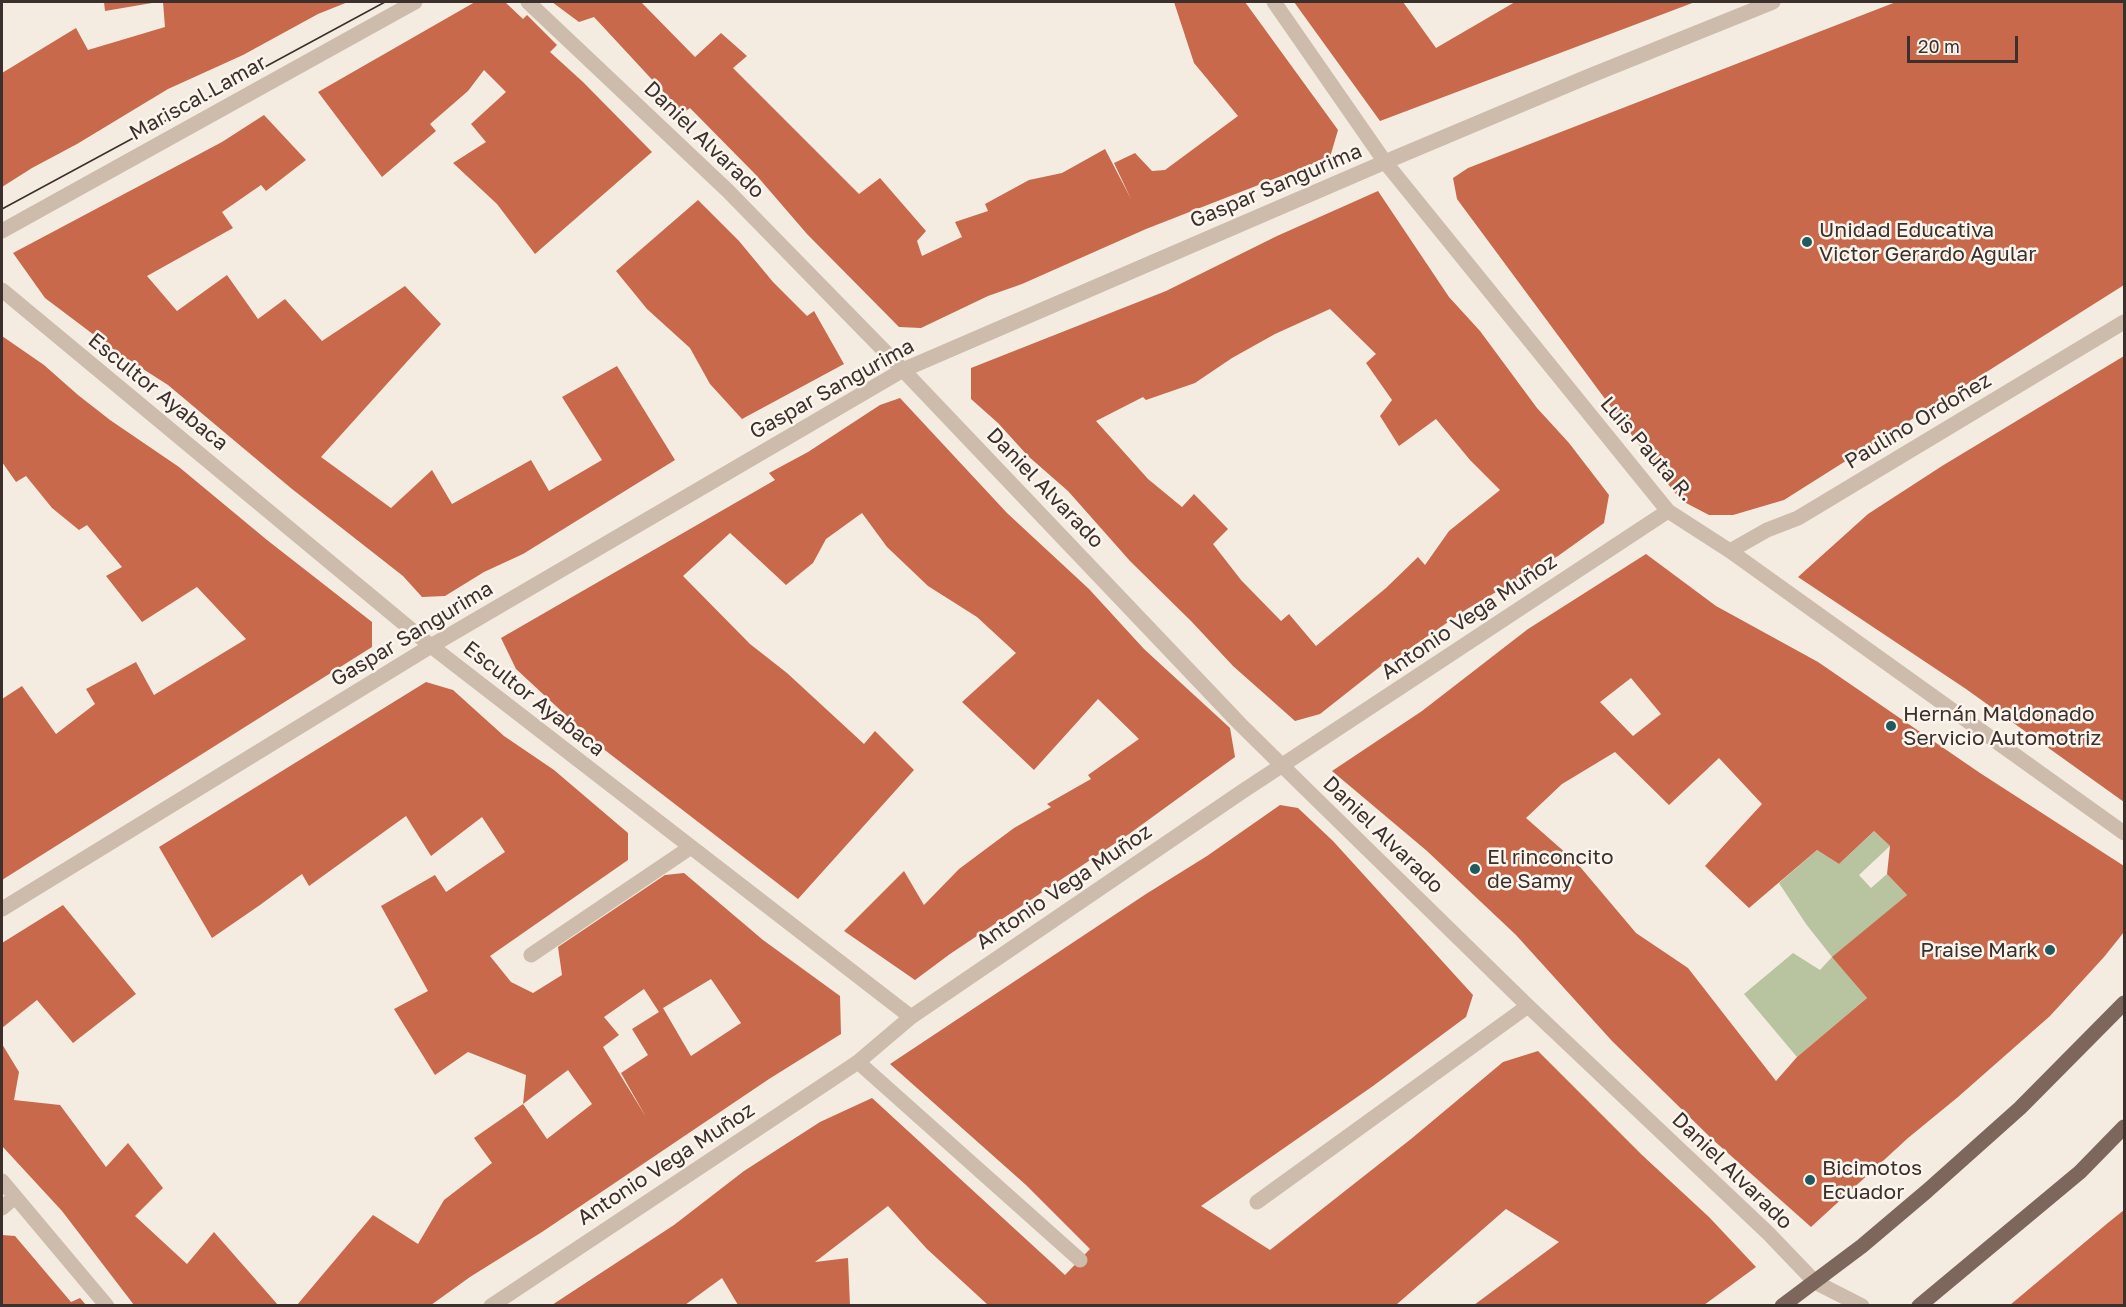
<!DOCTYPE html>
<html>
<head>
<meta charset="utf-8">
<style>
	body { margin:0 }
	#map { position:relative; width:2126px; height:1307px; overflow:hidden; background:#f4ebe1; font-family:"Golos Text",sans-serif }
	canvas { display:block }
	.frame { position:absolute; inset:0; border:3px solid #3b302b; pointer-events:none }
	.scale { position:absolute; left:1907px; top:36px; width:111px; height:27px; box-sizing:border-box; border:3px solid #3b302b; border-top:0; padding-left:8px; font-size:18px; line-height:21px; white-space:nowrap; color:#3b302b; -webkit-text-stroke:4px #fbf5ee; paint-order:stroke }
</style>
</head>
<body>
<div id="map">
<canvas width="2126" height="1307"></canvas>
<div class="frame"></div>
<div class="scale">20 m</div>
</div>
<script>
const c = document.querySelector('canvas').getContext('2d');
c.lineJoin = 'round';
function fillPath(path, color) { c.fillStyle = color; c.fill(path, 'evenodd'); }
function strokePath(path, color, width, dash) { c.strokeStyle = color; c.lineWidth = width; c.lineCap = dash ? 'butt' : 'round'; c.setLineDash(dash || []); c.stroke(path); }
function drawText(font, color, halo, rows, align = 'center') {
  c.font = font + ' "Golos Text",sans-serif'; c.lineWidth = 5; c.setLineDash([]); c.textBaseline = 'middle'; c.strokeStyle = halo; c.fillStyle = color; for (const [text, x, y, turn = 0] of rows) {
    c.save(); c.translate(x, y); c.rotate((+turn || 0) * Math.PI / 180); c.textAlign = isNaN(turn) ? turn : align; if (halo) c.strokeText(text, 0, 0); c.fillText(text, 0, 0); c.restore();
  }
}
fillPath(new Path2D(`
	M1874,831l16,15 -31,29 12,13 16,-14 20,21 -74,62 34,41 -70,59 -53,-63 49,-41 27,17 12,-13 -26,-33 -27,-41 38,-33 22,14z`), '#b8c4a0');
fillPath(new Path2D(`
	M104,2h48v1l-47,8z
	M163,2h185l-30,12 -75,41 -75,34 -91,55 -45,24 -30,19v-114l74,-45 12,22 77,-23z
	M475,2h30l18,17 4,-4 30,30 -7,7 33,30 69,70 -117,102 -38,-50 -44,-41 33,-21 -15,-18 35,-32 -22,-22 -16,21 -38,33 6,7 -54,46 -64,-85z
	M552,2h89l54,55 26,-24 26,23 -14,12 126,126 21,-16 46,53 -9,10 5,15 40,-19 -7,-15 33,-11 -3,-7 44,-24 33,-7 43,-24 26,50 -17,-36 21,-10 17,18 13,-1 73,-54 -44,-53 -20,-61h71l93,128 -8,27 -184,72 -124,55 -34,12 -67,32 -22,-1 -92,-93 -50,-58 -67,-68 -7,5 -89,-96 -15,5z
	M1294,2h109l33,46 79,-46h180l-315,119z
	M1896,2h228v283l-340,215 -51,15h-24l-23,-12 -12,-11 -217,-293 -4,-21 15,-10z
	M264,115l42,45 -40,31 -5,-6 -39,27 11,16 -86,48 30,35 50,-36 31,44 27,-20 37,42 83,-55 36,38 -120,133 70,51 41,-38 20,34 79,-44 18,31 53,-31 -40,-63 55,-31 58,94 -152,94 -39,18 -39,24 -23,1 -19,-21 -111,-87 -124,-104 -50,-32 -73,-55 -32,-45 209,-111z
	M1378,191l71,106 31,34 57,77 32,35 40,52 -5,28 -46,33 -91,53 -74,51 -2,-2 -71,56 -25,7 -62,-55 -41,-44 -62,-61 -62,-70 -40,-35 -30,-33 -27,-24v-31l195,-77 111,-55zM1330,309l46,45 -10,9 26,37 -12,16 19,30 37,-27 34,41 30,30 -51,41 -24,34 -7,-8 -32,31 -70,58 -27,-32 -8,7 -40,-41 -28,-36 15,-15 -34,-35 -12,13 -34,-28 -52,-58 47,-24 3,3 49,-17 37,-25 43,-24z
	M698,200l41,41 34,41 34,34 7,-5 30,53 -102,55 -32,-35 -20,-36 -43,-39 -31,-38z
	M2,336l42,29 34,30 32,25 69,47 88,73 105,82v25l-370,233v-181l20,-13 34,48 39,-30 -9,-15 50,-27 18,33 92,-56 -49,-52 -55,35 -36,-46 16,-9 -35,-42 -8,5 -27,-22 -26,-32 -10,6 -14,-20z
	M2124,356v446l-158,-113 -168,-112 70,-63 74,-48z
	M900,398l107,115 82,76 55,60 86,79 5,29 -106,77 -179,120 -35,26 -71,-49 60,-60 20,34 35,-36 55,-41 37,-21 -4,-3 44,-25 -3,-4 51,-36 -41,-40 -64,71 -72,-68 54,-49 -39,-36 -49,-31 -41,-39 -25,-34 -36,26 -13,24 -27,22 -56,-52 -47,43 67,68 37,29 77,71 11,-13 39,39 -116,129 -201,-155 -81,-75 -15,-31 274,-158 -6,-7 39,-21 72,-47z
	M1646,554l70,52 102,56 162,111 144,93v66l-20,25 -54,59 -92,81 -50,41 -97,89 -99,-88 -100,-98 -96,-106 -89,-84 -95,-80 90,-60 106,-82zM1631,678l30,36 -28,22 -33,-34zM1615,752l54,53 50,-47 43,46 -57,62 44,42 68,-58 22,14 35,-33 16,15 -3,28 20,21 -75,62 35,41 -70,59 -21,24 -88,-113 -52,-35 -60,-71 -50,-44 36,-34z
	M426,682l27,8 51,46 50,34 74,63v27l-138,96 21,26 22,11 29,-18 -4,-28 107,-72 19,-2 79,67 77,56 1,38 -72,45 -227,153 -72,45 -39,28h-134l76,-90 45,29 26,-44 48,-37 -18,-25 49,-34 3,-29 -58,-23 -33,23 -41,-66 34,-18 -47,-85 54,-31 11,17 59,-40 -23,-35 -51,39 -25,-40 -97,70 -7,-12 -42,31 -48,33 -53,-91zM711,979l30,44 -50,33 -28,-48zM644,989l15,23 -27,17 16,26 -27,18 25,44 -43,-70 16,-12 -15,-18zM568,1070l24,34 -45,35 -24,-35z
	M1280,805l18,3 35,33 140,154 -7,22 -93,69 -172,120 69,44 141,-111 92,-77 35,-11 104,104 67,62 47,50 -52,38h-230l85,-63 -53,-33 -110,96h-408l-61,-56 -39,-43 -73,56 33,-4 2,47h-112l-16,-27 -37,27h-133l122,-80 70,-54 76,-49 52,-24 193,177 25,-26 -64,-64 -136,-121 256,-170 61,-38z
	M63,905l73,89 -63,49 -36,-43 -35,28v-85z
	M2,1044l17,28 -5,28 46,5 46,62 22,-24 35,45 -28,28 52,48 27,-32 64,73h-144l-72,-94 -60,-65z
	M2124,1210v95h-114l99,-83z
	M2,1235l13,1 56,66 9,-4 6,7h-84z`), '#c8694b');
strokePath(new Path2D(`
	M2,1208l13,-11`), '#cdbbac', 15);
strokePath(new Path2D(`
	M528,2l200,189 175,179 337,354 67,66 221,216 240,227 47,49 47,24
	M1274,2l111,160 283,349 62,40 394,282
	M2,231l413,-229
	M2,290l429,356 480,371
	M1730,551l37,-21 31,-12 326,-196
	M2,909l429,-263 472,-276 482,-208 202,-85 186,-75
	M531,955l160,-108
	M858,1062l222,198
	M2,1181l105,125
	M1257,1202l271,-196
	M491,1306l367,-244 53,-45 332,-226 425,-280`), '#cdbbac', 15);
strokePath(new Path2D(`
	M1782,1306l80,-60 65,-55 93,-83 104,-105
	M1919,1306l161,-134 44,-45`), '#7d675c', 15);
strokePath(new Path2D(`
	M2,209l383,-207`), '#3b302b', 1.5);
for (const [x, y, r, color] of [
	[1807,242,6,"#1f5a5e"],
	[1891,726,6,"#1f5a5e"],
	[1475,869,6,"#1f5a5e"],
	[2050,950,6,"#1f5a5e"],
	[1810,1180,6,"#1f5a5e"]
]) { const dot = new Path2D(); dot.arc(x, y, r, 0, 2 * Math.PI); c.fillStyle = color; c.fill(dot); strokePath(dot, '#fbf5ee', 2); }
drawText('21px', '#3b302b', '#fbf5ee', [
	["Mariscal Lamar",198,98,-29],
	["Daniel Alvarado",704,140,44],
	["Gaspar Sangurima",1276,186,-23],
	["Gaspar Sangurima",832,389,-29],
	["Escultor Ayabaca",158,392,39],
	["Paulino Ordoñez",1918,421,-31],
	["Luis Pauta R.",1647,449,49],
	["Daniel Alvarado",1045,488,46],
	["Antonio Vega Muñoz",1469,617,-34],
	["Gaspar Sangurima",412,634,-31],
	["Escultor Ayabaca",534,699,38],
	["Daniel Alvarado",1383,835,44],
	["Antonio Vega Muñoz",1064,887,-34],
	["Antonio Vega Muñoz",666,1164,-33],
	["Daniel Alvarado",1732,1171,44]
]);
drawText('21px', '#3b302b', '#fbf5ee', [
	["Unidad Educativa",1819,230],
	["Victor Gerardo Agular",1819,254],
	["Hernán Maldonado",1903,714],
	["Servicio Automotriz",1903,738],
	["El rinconcito",1487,857],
	["de Samy",1487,881],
	["Praise Mark",2038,950,"right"],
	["Bicimotos",1822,1168],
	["Ecuador",1822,1192]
], 'left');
</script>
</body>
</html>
